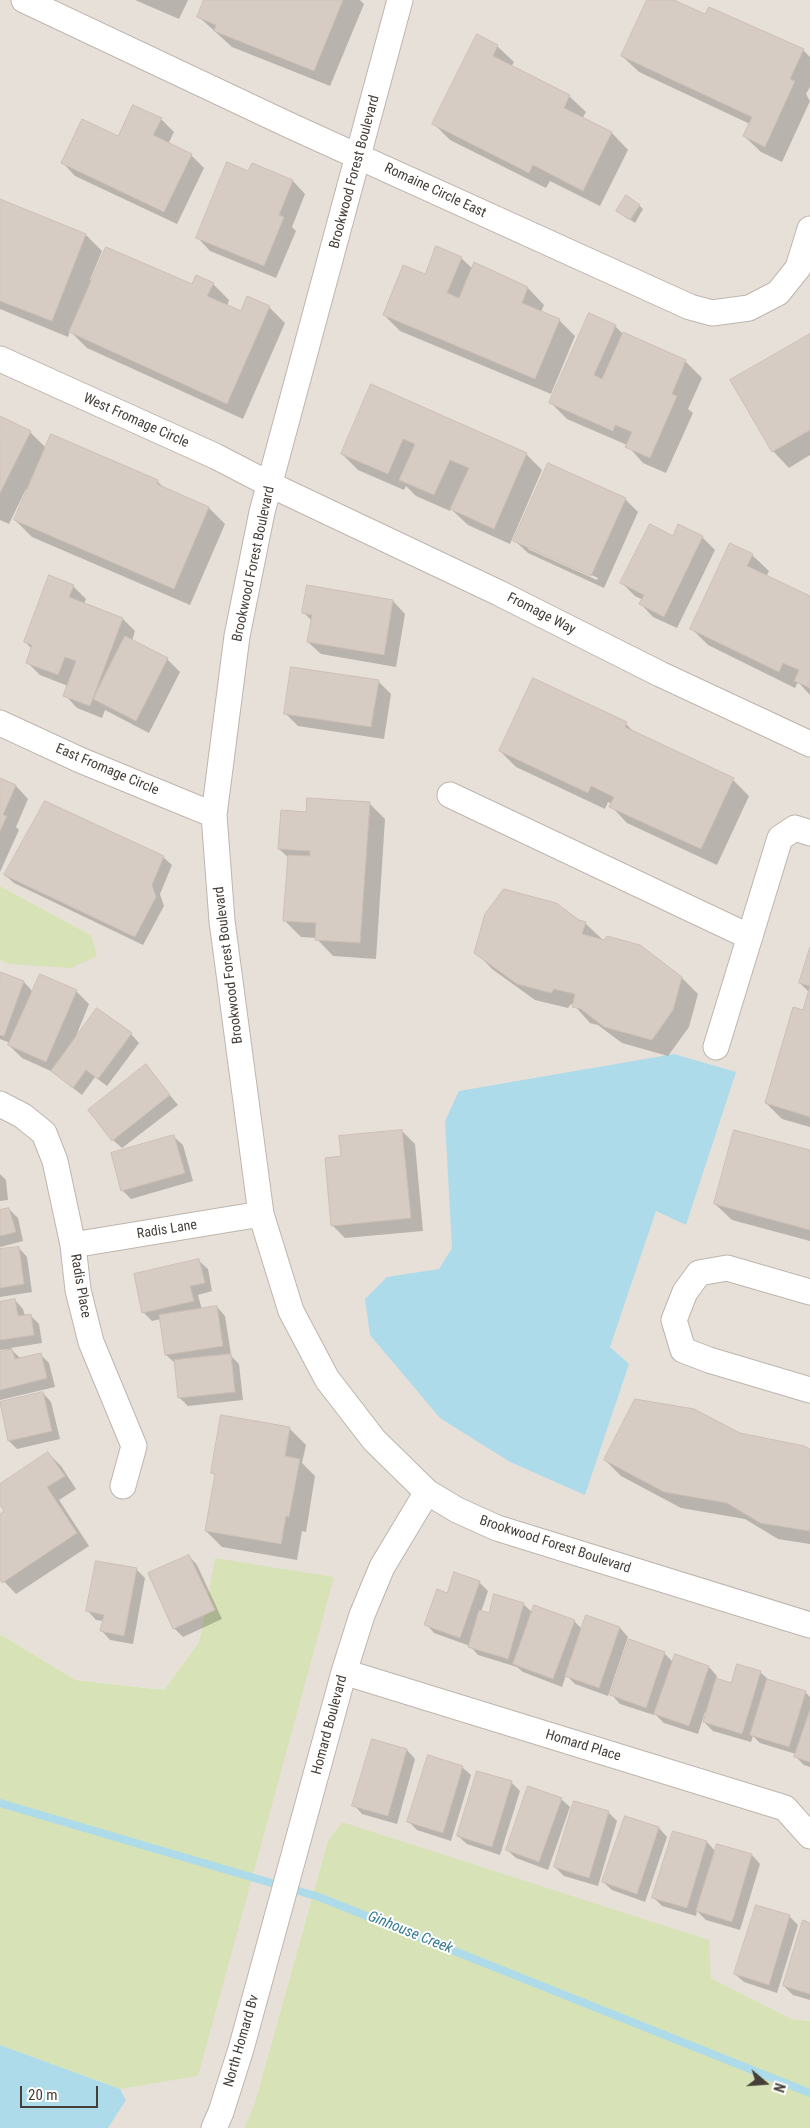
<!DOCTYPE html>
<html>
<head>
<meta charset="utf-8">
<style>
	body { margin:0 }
	#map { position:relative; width:810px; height:2128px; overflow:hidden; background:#f3efea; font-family:"Roboto Condensed",sans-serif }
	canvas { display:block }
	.north { position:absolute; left:740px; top:2058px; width:50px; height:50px; -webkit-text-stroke:4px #fff; paint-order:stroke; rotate:108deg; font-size:14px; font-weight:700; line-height:20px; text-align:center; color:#463f39 }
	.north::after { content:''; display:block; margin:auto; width:18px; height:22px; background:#463f39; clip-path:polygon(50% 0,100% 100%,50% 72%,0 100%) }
	.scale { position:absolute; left:20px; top:2086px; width:78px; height:22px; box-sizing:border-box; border:2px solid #463f39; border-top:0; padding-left:6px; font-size:15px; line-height:18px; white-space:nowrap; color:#463f39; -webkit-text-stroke:4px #fff; paint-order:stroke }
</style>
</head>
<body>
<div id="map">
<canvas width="810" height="2128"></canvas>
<div class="north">N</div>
<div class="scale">20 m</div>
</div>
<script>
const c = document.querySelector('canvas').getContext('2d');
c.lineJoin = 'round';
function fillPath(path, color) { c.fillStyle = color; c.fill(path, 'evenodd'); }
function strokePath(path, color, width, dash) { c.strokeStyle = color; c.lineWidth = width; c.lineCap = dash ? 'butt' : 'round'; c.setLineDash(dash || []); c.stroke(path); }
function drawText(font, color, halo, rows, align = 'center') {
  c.font = font + ' "Roboto Condensed",sans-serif'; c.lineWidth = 4; c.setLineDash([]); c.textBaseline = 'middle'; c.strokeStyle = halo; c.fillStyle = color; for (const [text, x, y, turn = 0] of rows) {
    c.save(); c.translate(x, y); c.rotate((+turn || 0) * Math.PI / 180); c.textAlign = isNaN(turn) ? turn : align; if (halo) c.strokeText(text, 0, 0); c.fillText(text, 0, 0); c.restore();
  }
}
fillPath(new Path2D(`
	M0,0h810v2021l-18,-2 -81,-41 -369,-156 -14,18 -73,262 -11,26h-244v-83l120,44 95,-531 -16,84 -35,48 -88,-10 -76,-46v-674l8,4 83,-29 -91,-49z`), '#e7e0d9');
fillPath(new Path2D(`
	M0,886l91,49 6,21 -26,12 -63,-4 -8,-4z
	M215,1558l119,19 -136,499 -78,13 -120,-44v-411l76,46 88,10 35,-48z
	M342,1822l367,118 2,38 81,41 18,2v107h-566l11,-26 73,-262z`), '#d7e3b7');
fillPath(new Path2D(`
	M674,1054l62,18 -50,153 -30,-14 -46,136 19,17 -44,131 -75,-33 -70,-44 -70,-83 -5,-36 22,-22 52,-8 13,-21 -7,-127 14,-30z
	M0,2045l120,44 6,11 -18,28h-108z`), '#addbe9');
fillPath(new Path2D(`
	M135,0h53l-9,19z
	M206,0h154l4,4 -34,82 -98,-39 -33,-30z
	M648,0h23l34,16 98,34 7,7v30l-4,7 4,7 -28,61 -21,-10 -17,-16 6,-12 -111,-52 -17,-16z
	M497,46l17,16 -3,5 58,29 17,16 -4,7 30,14 16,17 -28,56 -50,-25 -4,7 -96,-48 -16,-16z
	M161,119l13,13 -6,12 23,11 13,13 -27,56 -102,-48 -12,-13z
	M252,164l41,17 12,13 -13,33 4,4 -20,47 -66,-27 -12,-13 51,-65z
	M0,201l86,34 16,16 -12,29 3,1 100,5 20,-2 16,16 -2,6 15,7 27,-6 16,16 -42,96 -156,-71 -17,-17 -2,6 -68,-28z
	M640,206l3,3 -8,14 -17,-12z
	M461,258l12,11 2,-5 53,24 16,17 -3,7 18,8 16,16 -24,58 -151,-63 -16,-16z
	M615,326l8,8 62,27 17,17 -14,31 5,4 -27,60 -23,-10 -16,-18 -60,-26 -16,-16z
	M810,337v118l-21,13 -16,-17z
	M372,386l154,68 16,16 -32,74 -42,-19 -17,-16 -1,2 -34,-15 -10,-10 -2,4 -46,-20 -16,-16z
	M0,417l30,15 16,16 111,33 8,8 44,19 16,16 -35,81 -158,-68 -17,-17 13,-30 -2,-1 -17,35 -9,-4z
	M549,465l76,34 13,13 -34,76 -76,-35 -13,-12zM528,546l70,32 -1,2 -69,-31z
	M673,537h29l13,13 -38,78 -24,-11 -12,-13 2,-4 -8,-4 -13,-13z
	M752,555l17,16 -3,6 44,20v98l-12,-13 -3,6 -87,-43 -16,-16z
	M73,586l13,13 -2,5 39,15 12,12 -3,10 35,18 13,13 -31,61 -44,-23 -3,8 -25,-10 -12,-13 3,-9 -28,-11 -13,-13 5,-13 -7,-7z
	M393,601l12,13 -9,53 -75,-13 -13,-12 4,-21 -8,-8z
	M378,681l13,13 -7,45 -86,-13 -13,-13z
	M626,724l11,11 96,45 16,16 -32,69 -90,-42 -16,-17 1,-2 -4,-2 -3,7 -89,-42 -16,-16z
	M0,779l16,7 12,13 -12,28 3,3 -19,42z
	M369,803l16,16 -9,140 -43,-3 -17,-18 -15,-1 -17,-17 5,-62 -10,-9 28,-36z
	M163,857l9,8 -12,29 4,12 -21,39 -129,-62 -9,-8z
	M579,921l6,2 17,16 80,39 16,16 -9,33 -21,29 -46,-13 -24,-18 -8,-2 -16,-18 -3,-1 -3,4 -33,-8 -43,-31 -16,-17z
	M810,951v176l-28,-8 -16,-16 37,-91 6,-20 -9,-9z
	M0,974l24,8 9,10 7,-16 37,16 12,12 -15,37 57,-7 8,9 -32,43 -12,-9 -13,18 -29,-23 -31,-14 -13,-13 1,-2 -10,-4z
	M146,1066l32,39 -56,43 -9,-8z
	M402,1131l13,13 8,87 -78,7 -13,-13 10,-68z
	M174,1137l9,8 10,36 -62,18 -9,-9z
	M810,1152v89l-78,-21 -17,-16z
	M0,1174l6,6 2,20 -8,1z
	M9,1209l9,9 5,23 -23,6v-35z
	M19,1248l8,9 5,35 -32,5v-46z
	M199,1261l9,8 4,22 -14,4 4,15 15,-3 8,9 6,38h-2l10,10 4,36 -55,6 -9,-9 -4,-34 -9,-8 -5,-36 -9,2 -8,-8z
	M15,1300l8,9 2,7 5,-1 9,9 3,19 -32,5 11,11 19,-5 9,9 6,24 -55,13v-47l9,-2v-2l-9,1v-47z
	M43,1393l8,9 9,37 -43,10 -8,-8z
	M289,1428l17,17 -4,18 13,13 -9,56 -4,-1 -5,29 -75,-13 -16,-16 10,-55 -4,-3z
	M739,1435l71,15v94l-32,-5 -33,-20 -64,-11 -60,-32 -16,-16z
	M48,1453l13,13 15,23 -17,11 30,46 -73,48 -16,-17v-62l6,-4 -6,-8v-18z
	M189,1556l8,9 25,54 -39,18 -9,-9 -24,-54z
	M137,1570l8,8 -12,66 -23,-4 -8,-9 2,-10 -8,-1 -8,-9z
	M455,1574l24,8 9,9 -7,21 9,2 33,-10 10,9 41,8 9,9 37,-2 8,9 -20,59 -33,-12 -9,-9 -4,12 -39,-15 -6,-5 -39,-12 -8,-9 -36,-13 -8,-9 22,-29z
	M664,1653l9,9 2,-6 34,11 8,9 -1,3 16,5 28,-12 9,8 36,12 5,5v70l-6,-2 -9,-9 1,-2 -36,-11 -7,-7 -2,6 -38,-11 -9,-9 3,-9 -2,-1 -7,22 -34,-11 -9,-9 -1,1 -34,-11 -8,-9z
	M373,1741l34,9 8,9 -18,65 -35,-10 -8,-9z
	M462,1767l9,8 -20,66 -34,-11 -8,-8z
	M511,1782l9,9 -20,64 -33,-11 -9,-8z
	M561,1799l9,8 -22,63 -32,-12 -9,-8z
	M575,1802l34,11 8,8 -19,65 -34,-10 -9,-9z
	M625,1817l34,11 8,9 -22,65 -33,-12 -9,-8z
	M674,1832l33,10 9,10 2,-7 34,10 8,9 -20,66 -34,-10 -9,-9 -1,5 -34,-10 -8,-8z
	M790,1917l8,8 -21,68 -33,-11 -9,-8z
	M810,1924v76l-17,-5 -9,-9z`), '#0003');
strokePath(new Path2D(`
	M0,1803l319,94 491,196`), '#addbe9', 8);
const building = new Path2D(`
	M204,0h139l-29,71 -100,-40 2,-6 -19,-8z
	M647,0h27l31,14 4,-7 95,42 -14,30 5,2 -30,66 -22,-11 9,-19 -131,-61z
	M477,34l21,11 -5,11 77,39 -6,13 48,24 -29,59 -50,-26 -4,8 -97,-49z
	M133,105l29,13 -9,17 39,19 -28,58 -103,-49 21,-44 36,17z
	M227,162l21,9 4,-8 41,17 -14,35 5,2 -20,49 -68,-28z
	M626,195l14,10 -10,15 -14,-9z
	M0,199l86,35 -34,87 -52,-20z
	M436,246l26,11 -15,36 12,5 15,-36 54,25 -6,16 38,16 -25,60 -152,-64 20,-50 22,9z
	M106,247l86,37 4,-9 18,8 -7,13 34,15 6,-15 23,10 -43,98 -158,-72z
	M589,313l27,12 -22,50 8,4 21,-47 63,28 -14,34 5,2 -27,62 -25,-11 7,-15 -17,-7 -2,6 -64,-28z
	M810,334v96l-38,22 -42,-72z
	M371,384l156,69 -33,76 -44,-20 19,-41 -19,-8 -16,35 -35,-15 16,-36 -12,-5 -15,35 -47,-20z
	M0,416l31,15 -31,62z
	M51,434l107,46 -1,4 52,23 -35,82 -160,-69z
	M548,463l78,35 -35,78 -78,-35z
	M650,524l23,12 5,-12 25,12 -39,81 -25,-13 5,-9 -24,-12z
	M730,543l23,11 -6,12 63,30v92l-16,-7 5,-11 -16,-7 -4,9 -89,-43z
	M49,575l25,10 -5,12 54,21 -33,88 -27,-10 13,-35 -11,-4 -7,18 -32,-12 6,-18 -8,-3z
	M307,585l86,15 -9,55 -77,-13 5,-27 -10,-2z
	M125,636l43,22 -32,63 -43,-22z
	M291,667l88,13 -8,47 -87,-13z
	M533,678l94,44 -2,5 109,51 -33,71 -92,-42 5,-10 -23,-11 -3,7 -89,-42z
	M0,778l16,7 -13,30 4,1 -7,15z
	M307,798l63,4 -10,141 -45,-3 1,-17 -33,-2 5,-66 22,1v-5l-32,-2 3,-39 25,2z
	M45,801l119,55 -12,29 4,12 -21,40 -131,-62z
	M504,889l52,14 23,17 7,2 -4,12 22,6 3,-4 33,9 42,32 -9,33 -21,30 -48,-13 -23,-18 -9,-2 3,-13 -21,-5 -3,4 -34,-9 -43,-31 11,-39z
	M810,947v170l-45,-14 28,-96 10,3 7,-24 -11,-3z
	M0,972l24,9 -20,55 -4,-1z
	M40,974l37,16 -31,72 -38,-17z
	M97,1008l35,25 -34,46 -12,-9 -13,18 -22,-17z
	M146,1064l24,31 -58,46 -24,-31z
	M402,1130l9,88 -80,8 -6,-68 16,-2 -2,-20z
	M734,1130l76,20v80l-96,-26z
	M174,1135l11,38 -64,18 -10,-38z
	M9,1208l7,24 -16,4v-26z
	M19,1247l5,37 -24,4v-39z
	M199,1259l6,24 -15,3 4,15 -52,12 -8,-39z
	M15,1299l3,17 13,-2 3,21 -34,5v-38z
	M217,1306l6,40 -58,9 -6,-40z
	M12,1349l3,10 26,-6 6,25 -47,12v-38z
	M231,1354l4,38 -57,6 -4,-38z
	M43,1392l9,39 -44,10 -8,-39z
	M635,1399l59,10 46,24 64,13 6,3v82l-50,-8 -33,-20 -63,-11 -60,-32z
	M221,1415l69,12 -5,29 15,3 -11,58 -3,-1 -5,28 -76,-13 10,-57 -4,-1z
	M48,1452l17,24 -18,11 30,46 -75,50 -2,-4v-65l4,-3 -4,-6v-21z
	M189,1555l26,55 -42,19 -25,-56z
	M96,1561l41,7 -13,68 -24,-5 4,-16 -18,-4z
	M454,1572l26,9 -20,57 -36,-13 13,-36 10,4z
	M494,1594l30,9 -16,56 -40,-12 11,-37 10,3z
	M534,1605l41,15 -22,59 -40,-15z
	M586,1615l34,12 -21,61 -34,-12z
	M629,1639l36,13 -19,56 -36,-13z
	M675,1654l34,12 -20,60 -35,-12z
	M737,1664l24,7 -19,63 -39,-12 13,-44 15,5z
	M767,1679l39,12 -17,56 -39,-12z
	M810,1710v52l-16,-5z
	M372,1739l35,10 -19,67 -36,-10z
	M428,1755l35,11 -20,67 -36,-11z
	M477,1771l35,10 -20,66 -35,-11z
	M528,1786l34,12 -23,64 -33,-12z
	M574,1801l35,10 -20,67 -35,-11z
	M625,1816l34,11 -22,67 -35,-12z
	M673,1831l34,10 -20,67 -35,-10z
	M717,1844l35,10 -20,68 -36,-11z
	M756,1905l34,10 -21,70 -35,-11z
	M803,1920l7,3v71l-27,-8z`);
fillPath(building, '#d7ccc4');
strokePath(building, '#cebfb5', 1);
const minor = new Path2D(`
	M24,0l267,126 399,181 22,6 37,-5 29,-15 20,-25 12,-39
	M400,0l-138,512 -25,124 -23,179 8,106 39,293 30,97 36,68 47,61 53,52 30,18 40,18 313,97
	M0,359l215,97 56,29 228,108 161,81 150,70
	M0,723l80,37 134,55
	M450,795l300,142
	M716,1047l64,-209 15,-10 15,5
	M0,1104l23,12 21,17 11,28 18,84 5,45 13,52 43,104 -11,40
	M73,1245l188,-31
	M810,1292l-83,-24 -28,5 -14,19 -11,28 9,30 26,10 101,30
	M344,1672l441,136 25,28
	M214,2128l7,-16 20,-63 103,-377 18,-57 20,-48 45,-75`);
strokePath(minor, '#beb5ad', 27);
strokePath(minor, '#fff', 25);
drawText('14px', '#463f39', '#fff', [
	["Brookwood Forest Boulevard",355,172,-75],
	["Romaine Circle East",435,191,25],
	["West Fromage Circle",136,421,24],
	["Brookwood Forest Boulevard",254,564,-78],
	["Fromage Way",541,614,27],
	["East Fromage Circle",107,770,23],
	["Brookwood Forest Boulevard",229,965,-97],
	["Radis Lane",167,1230,-9],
	["Radis Place",80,1286,80],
	["Brookwood Forest Boulevard",555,1545,18],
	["Homard Boulevard",330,1725,-75],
	["Homard Place",583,1746,17],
	["North Homard Bv",242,2041,-74]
]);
drawText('italic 15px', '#367b90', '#fff', [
	["Ginhouse Creek",410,1933,22]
]);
</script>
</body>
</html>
